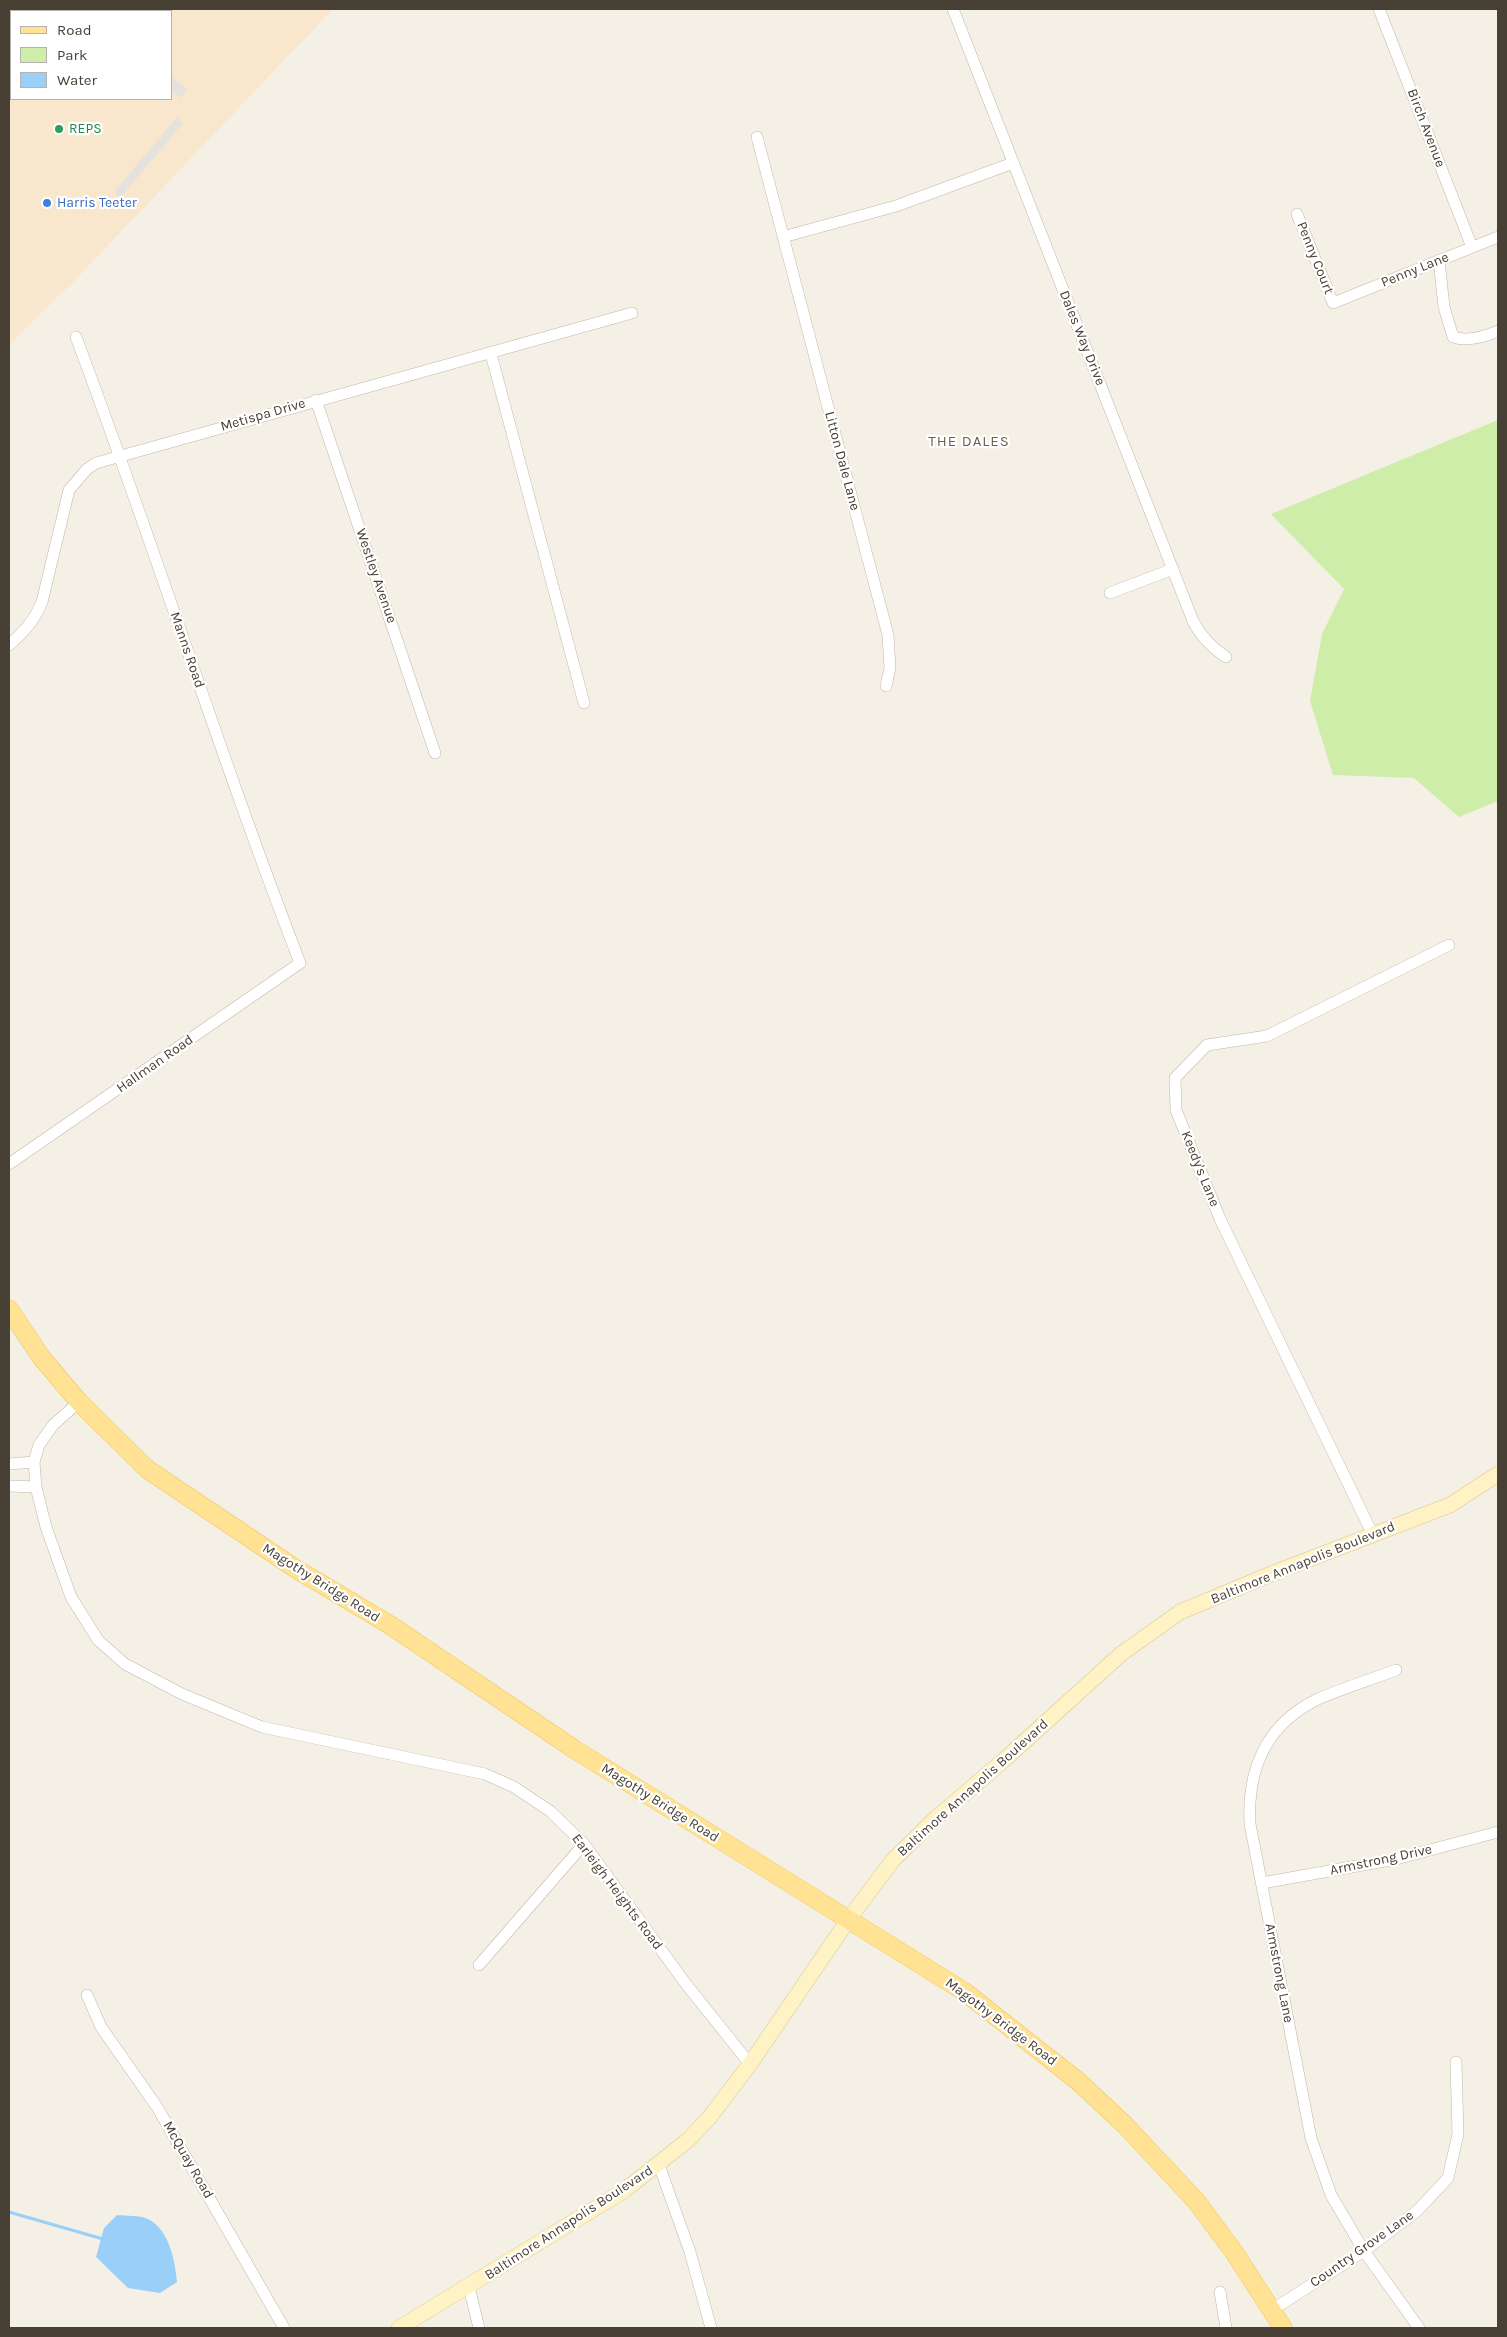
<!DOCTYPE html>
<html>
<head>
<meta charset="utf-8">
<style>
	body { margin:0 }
	#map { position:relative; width:1507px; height:2337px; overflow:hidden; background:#f4f0e5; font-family:Karla,sans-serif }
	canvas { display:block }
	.frame { position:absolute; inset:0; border:10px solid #484034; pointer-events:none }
	.legend { position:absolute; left:10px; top:10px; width:162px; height:90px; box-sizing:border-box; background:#fff; border:1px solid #b6b3ae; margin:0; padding:6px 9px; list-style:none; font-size:15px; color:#484034 }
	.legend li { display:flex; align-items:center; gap:10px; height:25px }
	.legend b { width:25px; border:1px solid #b6b3ae }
</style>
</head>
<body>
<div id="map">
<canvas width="1507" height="2337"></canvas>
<div class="frame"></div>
<ul class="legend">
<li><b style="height:6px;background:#ffe293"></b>Road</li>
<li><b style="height:14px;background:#cdeda9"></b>Park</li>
<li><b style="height:14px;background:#9ad0f8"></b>Water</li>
</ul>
</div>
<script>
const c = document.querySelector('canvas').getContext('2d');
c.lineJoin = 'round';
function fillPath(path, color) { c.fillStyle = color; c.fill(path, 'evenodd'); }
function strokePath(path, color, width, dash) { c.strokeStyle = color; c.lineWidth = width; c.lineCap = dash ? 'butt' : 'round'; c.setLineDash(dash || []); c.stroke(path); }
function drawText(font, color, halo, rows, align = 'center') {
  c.font = font + ' Karla,sans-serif'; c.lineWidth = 4.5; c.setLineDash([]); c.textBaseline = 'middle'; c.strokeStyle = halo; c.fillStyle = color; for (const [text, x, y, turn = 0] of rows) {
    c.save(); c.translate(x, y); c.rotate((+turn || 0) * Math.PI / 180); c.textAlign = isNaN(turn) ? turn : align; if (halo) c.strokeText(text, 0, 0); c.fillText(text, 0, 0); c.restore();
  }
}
fillPath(new Path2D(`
	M9,9h324l-259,272 -65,64zM11,11h160v88h-160z`), '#f9e7cd');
fillPath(new Path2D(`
	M1498,420v381l-39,16 -45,-39 -81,-3 -23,-74 12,-67 22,-45 -73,-75z`), '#cdeda9');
fillPath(new Path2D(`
	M171,76l17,14 -8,8 -9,-8z
	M177,117l6,6 -62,74 -7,-5z`), '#e5e2de');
fillPath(new Path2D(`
	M117,2215c9,1 23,0 31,4 22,11 27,43 29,63l-17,11 -32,-5 -32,-31 8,-29z`), '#9ad0f8');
strokePath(new Path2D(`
	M9,2212l94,27`), '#9ad0f8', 3);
const street = new Path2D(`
	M953,9l240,612c8,16 18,26 33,36
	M1379,9l93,238
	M757,137l131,498 2,33 -4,18
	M1297,214l36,89 165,-66
	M783,237l113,-31 117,-43
	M1439,260l5,47 9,30c15,5 31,0 45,-6
	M491,354l93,349
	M316,400l119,353
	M1110,593l63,-24
	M9,645c15,-13 25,-24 33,-43l27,-112 18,-21 9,-6 536,-150
	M9,1164l291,-201c-80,-207 -146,-419 -224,-626
	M79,1402l-26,23 -14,20 -5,17 2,25 10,40 25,70 27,43 27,24 57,30 80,33 223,47 29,13 36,24 34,33 102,140 64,80
	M9,1464l25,-2
	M9,1486l27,1
	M1373,1535l-153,-316 -44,-109 -1,-32 32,-33 60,-9 182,-91
	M1396,1670c-26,10 -53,18 -78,29 -52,25 -71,71 -68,125l61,314 20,57 33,56 55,77
	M1262,1883l134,-24 102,-27
	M479,1965l105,-121
	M87,1995l14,32 56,80 127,221
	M659,2165l31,87 21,76
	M469,2287l10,41
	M1220,2292l6,36
	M1272,2310l92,-59 53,-40 31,-33 10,-44 -2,-72`);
const secondary = new Path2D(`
	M399,2328l226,-138 63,-50 21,-22 41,-54 98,-144 45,-60 43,-42 68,-58 117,-106 59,-42 96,-40 174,-67 48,-31`);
const primary = new Path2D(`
	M9,1309l32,48 38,45 68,67 149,100 94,56 184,124 391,243 114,90 46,43 71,76 38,51 49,76`);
strokePath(street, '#c1b8a6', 12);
strokePath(secondary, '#d9c78f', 16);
strokePath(primary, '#f1c556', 19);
strokePath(street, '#fff', 11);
strokePath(secondary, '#fff2c4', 15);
strokePath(primary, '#ffe293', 18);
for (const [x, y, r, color] of [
	[59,129,5,"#2e9e5b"],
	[47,203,5,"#3f7fe0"]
]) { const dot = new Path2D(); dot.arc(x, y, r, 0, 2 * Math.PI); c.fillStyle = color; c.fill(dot); strokePath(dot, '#fff', 2); }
drawText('14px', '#484034', '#fff', [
	["Birch Avenue",1426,128,69],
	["Penny Court",1315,258,68],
	["Penny Lane",1415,270,-22],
	["Dales Way Drive",1082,338,68],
	["Metispa Drive",263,415,-16],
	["Litton Dale Lane",842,461,75],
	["Westley Avenue",376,576,71],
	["Manns Road",187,650,71],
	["Hallman Road",155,1064,-35],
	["Keedy's Lane",1200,1169,68],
	["Baltimore Annapolis Boulevard",1303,1563,-22],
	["Magothy Bridge Road",321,1583,32],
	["Baltimore Annapolis Boulevard",973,1788,-42],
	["Magothy Bridge Road",660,1803,32],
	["Armstrong Drive",1381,1860,-12],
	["Earleigh Heights Road",617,1892,53],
	["Armstrong Lane",1279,1973,79],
	["Magothy Bridge Road",1001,2022,37],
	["McQuay Road",188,2160,60],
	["Baltimore Annapolis Boulevard",569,2223,-33],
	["Country Grove Lane",1362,2249,-35]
]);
drawText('14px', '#27864d', '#fff', [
	["REPS",69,129]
], 'left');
drawText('14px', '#366cbe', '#fff', [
	["Harris Teeter",57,203]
], 'left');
c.letterSpacing = '1px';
drawText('15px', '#6c5e4a', '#fff', [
	["THE DALES",969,442]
]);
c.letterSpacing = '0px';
</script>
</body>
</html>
